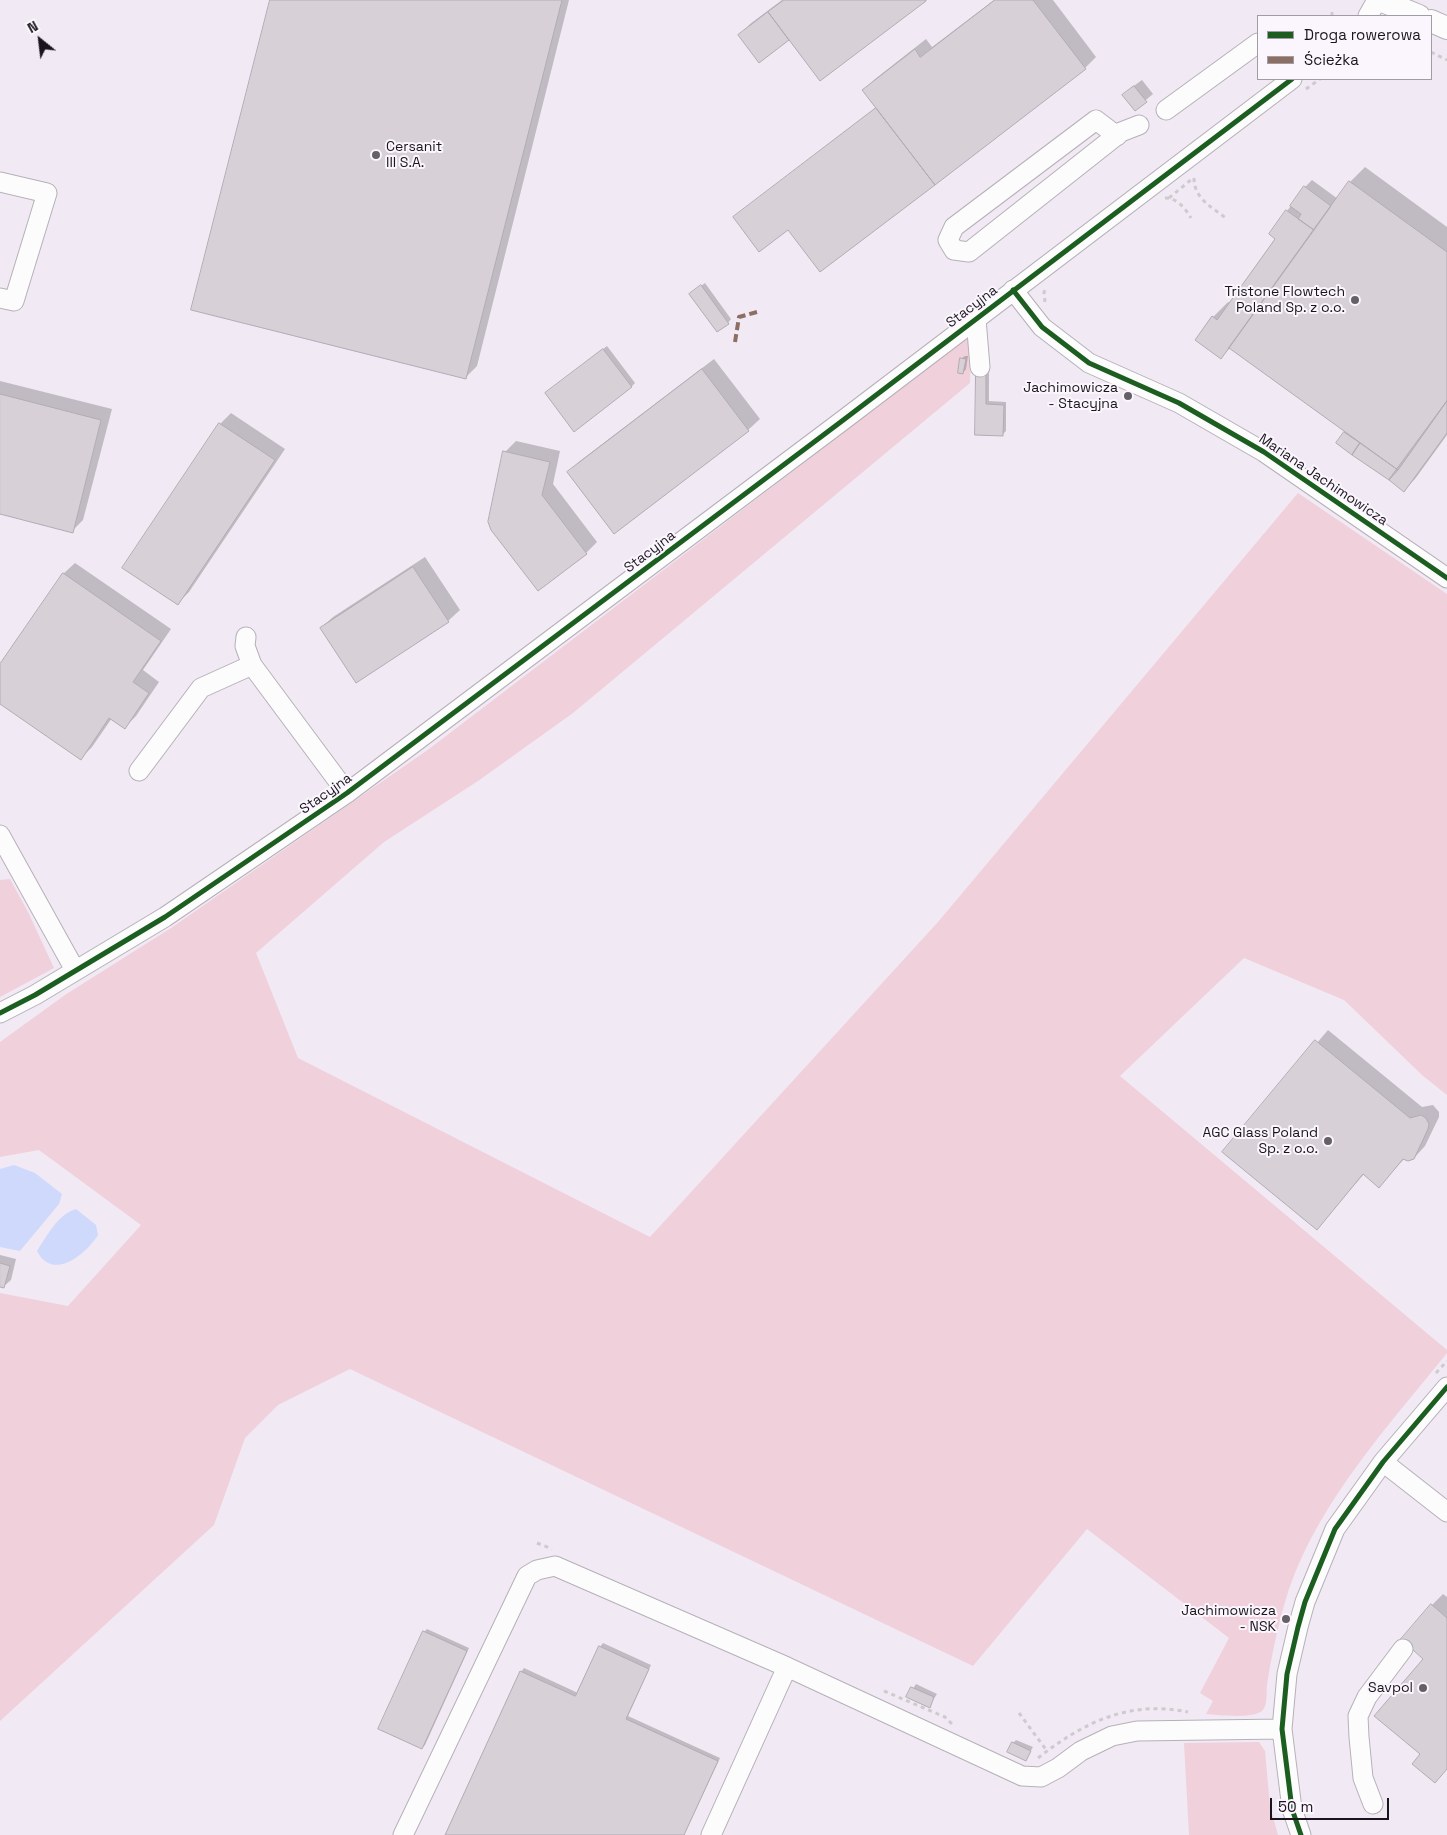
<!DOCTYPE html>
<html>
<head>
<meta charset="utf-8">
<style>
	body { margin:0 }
	#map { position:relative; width:1447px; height:1835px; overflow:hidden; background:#f1e9f4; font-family:"Space Grotesk",sans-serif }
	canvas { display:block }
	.legend { position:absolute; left:1257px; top:15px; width:175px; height:65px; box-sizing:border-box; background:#fbf6fd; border:1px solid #a19ca3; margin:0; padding:6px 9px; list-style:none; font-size:15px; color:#1a151c }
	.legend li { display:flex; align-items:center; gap:10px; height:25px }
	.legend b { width:25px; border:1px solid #a19ca3 }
	.north { position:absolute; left:15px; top:15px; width:50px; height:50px; -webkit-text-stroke:4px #fbf6fd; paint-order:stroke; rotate:331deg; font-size:14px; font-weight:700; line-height:20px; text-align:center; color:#1a151c }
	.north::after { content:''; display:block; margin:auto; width:18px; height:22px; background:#1a151c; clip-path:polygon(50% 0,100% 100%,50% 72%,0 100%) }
	.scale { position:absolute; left:1270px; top:1798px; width:119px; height:22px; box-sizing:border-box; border:2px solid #1a151c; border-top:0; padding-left:6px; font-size:15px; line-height:18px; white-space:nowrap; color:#1a151c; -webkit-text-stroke:4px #fbf6fd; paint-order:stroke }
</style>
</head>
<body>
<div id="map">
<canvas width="1447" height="1835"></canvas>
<ul class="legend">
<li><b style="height:6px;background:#1b5e20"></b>Droga rowerowa</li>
<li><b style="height:6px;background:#8d6e63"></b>Ścieżka</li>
</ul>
<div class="north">N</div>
<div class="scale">50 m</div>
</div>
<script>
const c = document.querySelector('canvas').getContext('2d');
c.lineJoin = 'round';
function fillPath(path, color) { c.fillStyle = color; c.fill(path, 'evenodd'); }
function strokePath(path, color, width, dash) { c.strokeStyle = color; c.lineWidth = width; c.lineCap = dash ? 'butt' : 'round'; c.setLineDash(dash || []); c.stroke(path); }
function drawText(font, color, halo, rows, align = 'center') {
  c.font = font + ' "Space Grotesk",sans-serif'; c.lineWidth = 4; c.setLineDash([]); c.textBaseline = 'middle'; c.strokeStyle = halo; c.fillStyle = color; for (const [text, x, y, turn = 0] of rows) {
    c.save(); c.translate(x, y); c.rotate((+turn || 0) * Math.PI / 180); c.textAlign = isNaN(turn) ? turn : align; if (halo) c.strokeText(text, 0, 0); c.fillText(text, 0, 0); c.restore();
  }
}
fillPath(new Path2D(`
	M966,339l5,5 -1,39 -397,330 -95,68 -94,61 -128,111 42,105 352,179 288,-315 360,-429 149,101v501l-25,-20 -78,-75 -100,-42 -124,118 327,274v3c-58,72 -127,147 -158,236 -10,31 -17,64 -22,96 -1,9 1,20 -5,26 -10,8 -44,4 -56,3l7,-13 -13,-8 29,-55 -142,-109 -114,137 -623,-297 -72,36 -33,33 -31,87 -214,196v-428l68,13 73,-81 -102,-75 -39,7v-115l65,-47 106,-67 258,-179z
	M10,879l19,35 25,54 -54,29v-117z
	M1259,1742l6,9 5,55 8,29h-89l-5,-92z`), '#f0d0db');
fillPath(new Path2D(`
	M14,1165l21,8 27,21 -3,10 -39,47 -20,-4v-78z
	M76,1209l20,16 2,10c-12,19 -45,47 -61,16 10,-15 21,-37 39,-42z`), '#cfd9fc');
fillPath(new Path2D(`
	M271,0h298l-92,366 -12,12z
	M782,0h143l-136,38 -30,23 -20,-25 11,-12z
	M994,0h59l43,57 -11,11 -297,160 -54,-11 143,-110 -13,-17 11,-11 51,-40 6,8z
	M1142,80l11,14 -18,15 -4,-21z
	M1365,167l82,60v208l-32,44 -11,11 -67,-47 9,-12 -116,-83 -9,9 -24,-17 16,-23 15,-15 2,1 47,-64 10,-28 18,-24 7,-7 26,19 12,-17z
	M705,283l26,36 -3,4 -34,-32z
	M607,346l28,37 -3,3 -86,7z
	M965,356h3l-2,13 -3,4 -2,-14z
	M714,359l46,60 -12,11 -134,102 -45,-60 11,-11z
	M980,369h9v32l17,1v29l-3,3h-27z
	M0,381l112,28 -29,111 -11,11 -72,-18z
	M231,413l54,36 -96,143 -11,11 -54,-36 96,-143z
	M516,441l44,10 -7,33 44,58 -11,11 -81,-101z
	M425,557l35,53 -12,11 -127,7 12,-11z
	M75,563l96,66 -28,41 16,12 -23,34 -11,11 -13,-9 -20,29 -11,11 -81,-55v-36l63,-93z
	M1328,1030l94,77 11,-2 6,7v5l-14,29 -11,12 -10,1 -25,27 -15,-12 -47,54 -93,-76z
	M0,1255l16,4 -5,21 -8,7 -3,-1z
	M1443,1594l4,3v172l-22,-111 7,-53z
	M427,1629l42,19 -44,97 -3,3 2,-116z
	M603,1643l48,22 -23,51 92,42 -36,77h-238l75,-163 3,-4 54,25 22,-46z
	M916,1684l21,10 -8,12 -21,-10z
	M1016,1740l17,7 -7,12 -13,-16z`), '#0003');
const building = new Path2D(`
	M270,0h292l-96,379 -275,-69z
	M784,0h142v1l-106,80 -52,-69z
	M995,0h38l53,69 -151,116 -73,-95 53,-41 5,8z
	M768,12l21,28 -30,23 -21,-28z
	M1134,86l13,16 -12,9 -13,-16z
	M876,108l59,77 -115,87 -32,-42 -29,22 -26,-35z
	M1349,181l98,71v149l-49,69 -169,-122z
	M1304,186l27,20 -17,24 -16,-11 3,-5 -11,-8z
	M1286,210l28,20 -93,129 -26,-19 17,-24 5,4 58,-81 -6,-5z
	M701,285l28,39 -12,8 -28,-38z
	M603,349l29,38 -58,45 -29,-39z
	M960,358l6,1 -3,15 -5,-1z
	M702,369l47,62 -135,103 -47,-62z
	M976,372h10v32l18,1 -1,31 -28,-1z
	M0,394l101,26 -28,113 -73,-19z
	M1447,401v32l-43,59 -15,-12z
	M219,423l56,37 -97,145 -56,-37z
	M1344,432l16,11 -8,12 -16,-12z
	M1360,443l38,27 -9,10 -37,-25z
	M503,451l47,11 -8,33 45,59 -49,37 -47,-61 -3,-8z
	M413,567l36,55 -93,61 -36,-55z
	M63,573l98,68 -28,41 16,11 -24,36 -16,-11 -28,42 -81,-56v-40z
	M1315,1040l95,78 11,-3 5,3 3,6 -1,5 -14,30 -6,2 -5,-2 -24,29 -16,-14 -46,56 -95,-78z
	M0,1263l10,3 -6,22 -4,-1z
	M1431,1604l16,14v151l-12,14 -23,-19 8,-10 -46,-38 49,-57 -22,-20z
	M423,1631l44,20 -45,98 -44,-20z
	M599,1646l50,23 -23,50 92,42 -34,74h-239l75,-164 55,25z
	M911,1687l23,10 -4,11 -24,-11z
	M1012,1742l19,9 -5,10 -19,-9z`);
fillPath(building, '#d8d0d7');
strokePath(building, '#b3abb3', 1);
const minor = new Path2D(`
	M1368,16l9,-16
	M1166,110l92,-67
	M1117,136l-21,-16 -142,107 -6,13 6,10 15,2 152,-120 18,-7
	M0,182l47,11 -33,108 -14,-3
	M1013,290l29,37 47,36 90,40 85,49 183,126
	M976,319l4,48
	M246,637l-1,9 7,19
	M139,771l62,-83 51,-23 95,128
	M0,835l75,135
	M0,1013l35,-18 130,-78 182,-124 495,-372 450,-342
	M1383,1462l64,50
	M1373,1804l-10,-26 -4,-41 -1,-21 9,-19 36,-48
	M403,1835l124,-259 10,-6 18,-4 232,101 235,109 19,1 17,-9 23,-17 31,-15 25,-5 145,-2
	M711,1835l76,-168
	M1301,1835l-9,-26 -10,-80 5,-55 11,-47 7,-25 30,-73 48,-67 64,-75`);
const major = new Path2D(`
	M1380,0l39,16
	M1431,21l16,7`);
strokePath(minor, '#b6b0b8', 21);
strokePath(major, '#b6b0b8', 24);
strokePath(new Path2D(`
	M1332,16v-6
	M1431,52l16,8
	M1306,89l14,-10
	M1194,178c0,21 18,29 33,41
	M1165,198c11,-1 20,10 26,20
	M1169,198l23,-19
	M1045,302l-1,-10 3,-5
	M1436,1373l11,-12
	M537,1543l15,6
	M884,1691l61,26 7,7
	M1019,1713l28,38
	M1038,1758c46,-36 91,-58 150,-46`), '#cecbce', 3, [4, 4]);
strokePath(minor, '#fdfcfd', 19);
strokePath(major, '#fdfcfd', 22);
strokePath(new Path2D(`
	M735,342l4,-25 18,-5`), '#8d6e63', 4, [8, 4]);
strokePath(new Path2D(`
	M1013,290l29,37 47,36 90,40 85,49 183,126
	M0,1013l35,-18 130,-78 182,-124 495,-372 450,-342
	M1301,1835l-9,-26 -10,-80 5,-55 11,-47 7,-25 30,-73 48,-67 64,-75`), '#1b5e20', 5);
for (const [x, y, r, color] of [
	[376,155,5,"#655f68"],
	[1355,300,5,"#655f68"],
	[1128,396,5,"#655f68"],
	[1328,1141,5,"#655f68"],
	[1286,1619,5,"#655f68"],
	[1423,1688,5,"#655f68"]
]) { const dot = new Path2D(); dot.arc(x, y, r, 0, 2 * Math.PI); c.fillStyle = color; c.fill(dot); strokePath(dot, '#fbf6fd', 2); }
drawText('14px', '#1a151c', '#fbf6fd', [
	["Cersanit",386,147,"left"],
	["III S.A.",386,163,"left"],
	["Tristone Flowtech",1345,292],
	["Poland Sp. z o.o.",1345,308],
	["Jachimowicza",1118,388],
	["- Stacyjna",1118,404],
	["AGC Glass Poland",1318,1133],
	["Sp. z o.o.",1318,1149],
	["Jachimowicza",1276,1611],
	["- NSK",1276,1627],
	["Savpol",1413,1688]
], 'right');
drawText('14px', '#1a151c', '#fbf6fd', [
	["Stacyjna",972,307,-37],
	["Mariana Jachimowicza",1323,480,34],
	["Stacyjna",650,552,-37],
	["Stacyjna",326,794,-35]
]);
</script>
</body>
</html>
